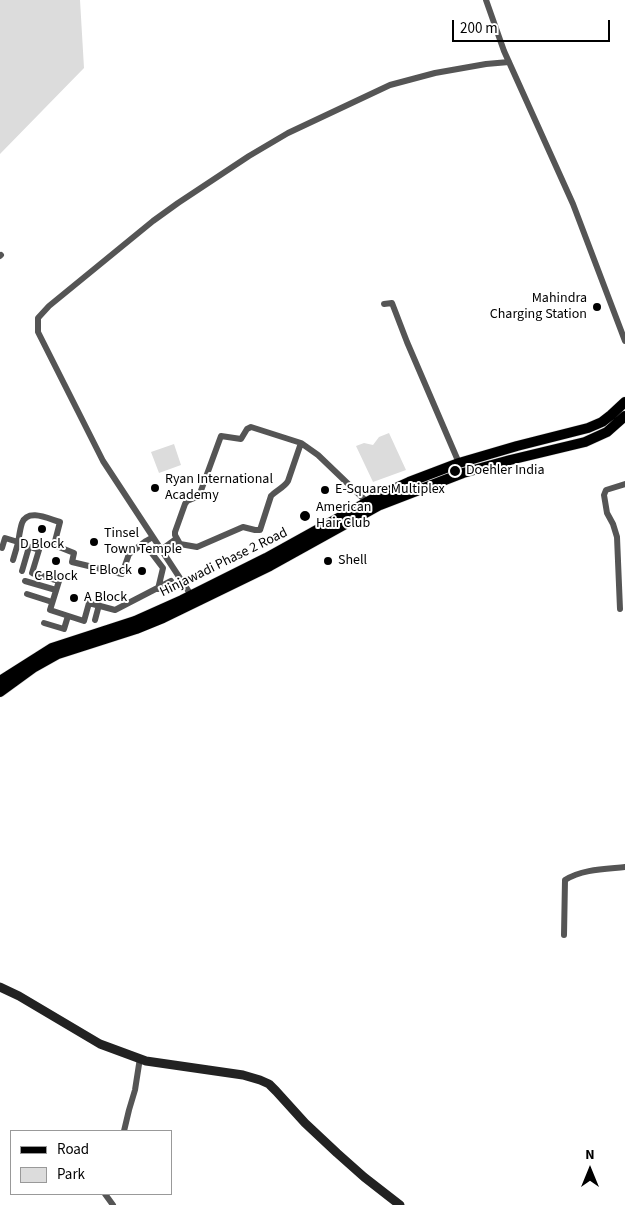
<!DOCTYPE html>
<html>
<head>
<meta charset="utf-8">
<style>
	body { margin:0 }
	#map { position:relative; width:625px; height:1205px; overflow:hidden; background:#fff; font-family:"Source Sans 3",sans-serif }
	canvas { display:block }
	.legend { position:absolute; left:10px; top:1130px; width:162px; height:65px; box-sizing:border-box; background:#fff; border:1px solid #999; margin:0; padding:6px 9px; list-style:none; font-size:15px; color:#000 }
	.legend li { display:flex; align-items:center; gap:10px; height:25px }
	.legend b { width:25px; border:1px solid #999 }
	.north { position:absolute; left:565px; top:1145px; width:50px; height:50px; -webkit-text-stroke:4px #fff; paint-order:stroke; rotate:0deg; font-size:14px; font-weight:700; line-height:20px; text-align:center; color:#000 }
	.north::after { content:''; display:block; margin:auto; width:18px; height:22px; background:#000; clip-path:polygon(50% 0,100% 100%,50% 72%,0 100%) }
	.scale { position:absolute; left:452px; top:20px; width:158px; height:22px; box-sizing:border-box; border:2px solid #000; border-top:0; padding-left:6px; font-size:15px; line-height:18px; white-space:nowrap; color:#000; -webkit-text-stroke:4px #fff; paint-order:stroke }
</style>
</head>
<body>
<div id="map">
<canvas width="625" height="1205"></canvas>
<ul class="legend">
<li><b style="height:6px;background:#000"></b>Road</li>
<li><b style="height:14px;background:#dcdcdc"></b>Park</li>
</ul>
<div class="north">N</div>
<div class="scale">200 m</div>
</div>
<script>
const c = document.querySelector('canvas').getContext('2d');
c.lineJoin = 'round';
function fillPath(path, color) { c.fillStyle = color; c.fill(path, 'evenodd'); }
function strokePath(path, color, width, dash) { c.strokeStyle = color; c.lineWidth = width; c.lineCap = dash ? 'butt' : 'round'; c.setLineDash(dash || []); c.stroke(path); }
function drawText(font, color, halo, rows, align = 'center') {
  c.font = font + ' "Source Sans 3",sans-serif'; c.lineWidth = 4; c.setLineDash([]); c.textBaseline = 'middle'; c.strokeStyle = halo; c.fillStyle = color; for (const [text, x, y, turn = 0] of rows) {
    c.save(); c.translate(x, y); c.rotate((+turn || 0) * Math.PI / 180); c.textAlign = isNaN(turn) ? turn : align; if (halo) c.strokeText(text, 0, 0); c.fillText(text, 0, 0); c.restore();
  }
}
fillPath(new Path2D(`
	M0,0h80l4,68 -84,86z
	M389,433l17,37 -33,12 -17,-36 8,-3 9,2 6,-8z
	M174,444l7,21 -22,8 -8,-21z`), '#dcdcdc');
const primary = new Path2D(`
	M0,681l52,-33 83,-27 47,-21 84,-42 110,-61 33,-15 50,-19 58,-17 71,-18 14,-6 9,-7 14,-13
	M0,692l33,-24 25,-14 78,-25 27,-11 107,-52 110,-61 83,-32 47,-13 75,-18 22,-10 18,-16`);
strokePath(primary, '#dbdbdb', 11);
strokePath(new Path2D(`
	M486,0l18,51 69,153 52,137
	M0,256l1,-1
	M384,304l8,-1 15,39 52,121
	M301,443l-50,-16 -4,2 -6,10 -20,-3 -22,60 -12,5 -2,3 -10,28v3l5,9 17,3 46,-20 12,3h5l11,-34c5,-6 13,-8 17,-15l13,-38 17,12 49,47
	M153,537l-7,4 -17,13 -7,20 -50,-12 2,-9 -20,-8 6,-23c-11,-3 -32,-14 -38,1 -2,6 -3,14 -4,20l21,7 -7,23 27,8 -9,29 34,11 5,-18 26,7 56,-29
	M144,543l19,25 -5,21
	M2,548l3,-10 13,4
	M161,550l15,-11
	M164,554l16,-10
	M13,560l5,-17
	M22,571l7,-24
	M25,581l31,9
	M27,594l25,8
	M193,598l-90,-137 -65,-129v-14l11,-12 104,-85 25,-18 71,-47 39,-23 102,-48 45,-12 51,-9 23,-2
	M620,609l-3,-72 -4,-13 -6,-11 -3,-18 2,-5 19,-6
	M95,620l4,-15
	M44,623l20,6 4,-13
	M564,935l1,-55c17,-11 41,-11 60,-13
	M124,1131l5,-21 6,-20 5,-32
	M105,1194l8,11`), '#555', 6);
strokePath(new Path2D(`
	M0,987l19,9 81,48 46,17 97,14 17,5 9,4 7,7 29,32 32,30 27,24 36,28`), '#222', 9);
strokePath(primary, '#000', 10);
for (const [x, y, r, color] of [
	[597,307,5,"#000"],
	[455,471,6,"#000"],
	[155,488,5,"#000"],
	[325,490,5,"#000"],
	[305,516,6,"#000"],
	[42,529,5,"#000"],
	[94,542,5,"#000"],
	[56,561,5,"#000"],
	[328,561,5,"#000"],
	[142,571,5,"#000"],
	[74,598,5,"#000"]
]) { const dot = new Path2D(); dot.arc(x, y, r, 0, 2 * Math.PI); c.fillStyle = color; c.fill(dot); strokePath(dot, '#fff', 2); }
drawText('14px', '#000', '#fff', [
	["Mahindra",587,299,"right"],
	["Charging Station",587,315,"right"],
	["Doehler India",466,471],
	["Ryan International",165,480],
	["Academy",165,496],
	["E-Square Multiplex",335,490],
	["American",316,508],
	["Hair Club",316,524],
	["Tinsel",104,534],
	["Town Temple",104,550],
	["D Block",42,545,"center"],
	["Shell",338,561],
	["E Block",132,571,"right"],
	["C Block",56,577,"center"],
	["A Block",84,598]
], 'left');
drawText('14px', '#000', '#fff', [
	["Hinjawadi Phase 2 Road",224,563,-26]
]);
</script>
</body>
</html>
